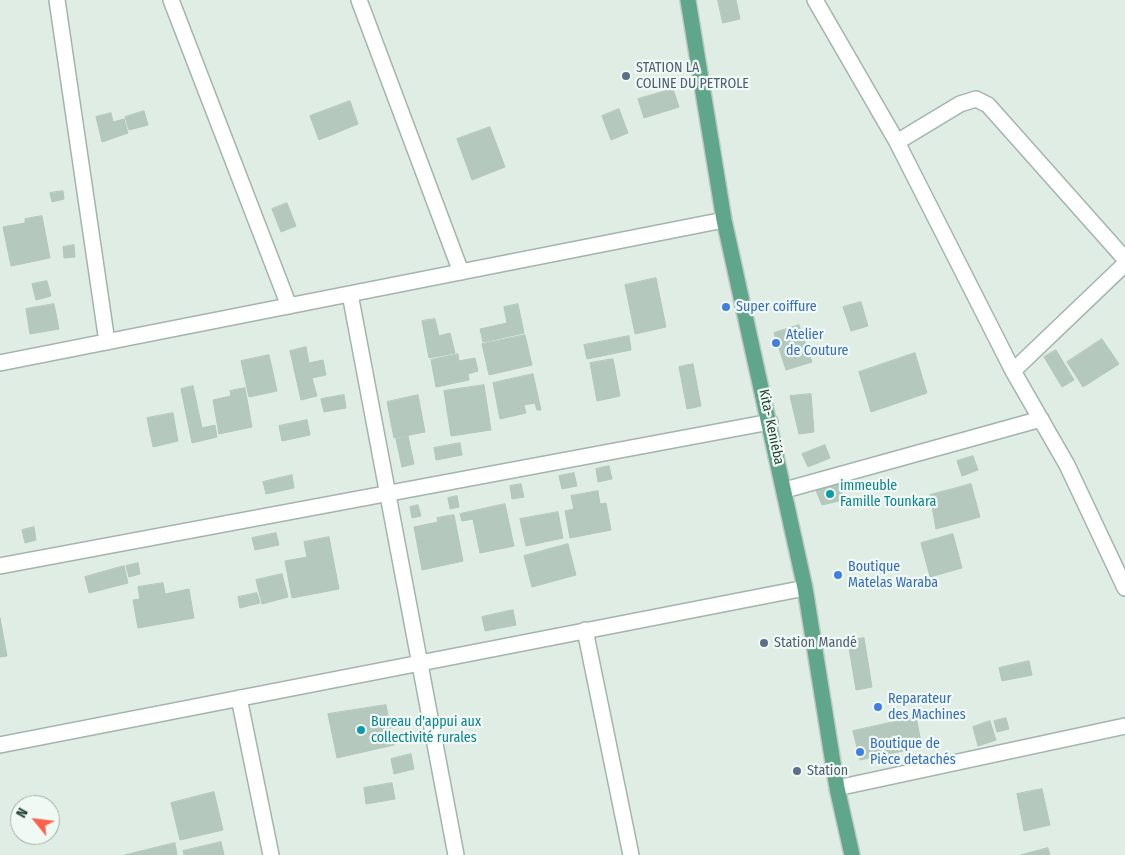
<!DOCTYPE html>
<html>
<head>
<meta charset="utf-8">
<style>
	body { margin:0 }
	#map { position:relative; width:1125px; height:855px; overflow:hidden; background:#e0ede5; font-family:"Fira Sans Condensed",sans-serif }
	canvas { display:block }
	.north { position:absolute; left:10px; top:795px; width:50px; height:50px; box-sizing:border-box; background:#f1f9f4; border:1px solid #9dafa6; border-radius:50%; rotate:299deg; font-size:14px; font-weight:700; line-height:20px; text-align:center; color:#1f3f32 }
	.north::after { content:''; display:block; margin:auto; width:18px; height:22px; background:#ff614c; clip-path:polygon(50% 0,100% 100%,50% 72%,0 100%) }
</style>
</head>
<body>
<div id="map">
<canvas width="1125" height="855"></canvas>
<div class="north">N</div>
</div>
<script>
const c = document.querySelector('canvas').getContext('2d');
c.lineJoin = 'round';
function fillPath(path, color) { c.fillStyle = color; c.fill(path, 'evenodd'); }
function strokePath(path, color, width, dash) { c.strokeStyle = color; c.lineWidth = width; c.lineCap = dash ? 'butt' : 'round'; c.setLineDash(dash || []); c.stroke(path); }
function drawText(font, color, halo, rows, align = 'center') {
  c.font = font + ' "Fira Sans Condensed",sans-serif'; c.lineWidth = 4.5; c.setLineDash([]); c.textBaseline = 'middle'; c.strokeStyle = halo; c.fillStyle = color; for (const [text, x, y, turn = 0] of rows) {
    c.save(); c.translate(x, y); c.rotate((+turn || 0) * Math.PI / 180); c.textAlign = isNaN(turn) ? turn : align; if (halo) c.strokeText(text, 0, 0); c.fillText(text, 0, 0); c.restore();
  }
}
const building = new Path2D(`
	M718,0h18l4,19 -17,4z
	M673,89l6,18 -35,11 -6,-19z
	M350,101l8,23 -39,16 -9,-24z
	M619,109l9,24 -17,7 -9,-24z
	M144,111l4,14 -19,5 -4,-13z
	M111,113l2,9 11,-3 4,14 -26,9 -6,-25z
	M490,127l15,40 -33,13 -15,-41z
	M63,191l1,8 -12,3 -2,-9z
	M287,203l9,23 -15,6 -9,-23z
	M42,216l8,42 -39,8 -8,-39 22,-4v-4z
	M74,245l1,12 -11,1 -1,-11z
	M656,278l10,49 -31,7 -10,-49z
	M47,281l4,15 -15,4 -4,-16z
	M861,302l7,24 -17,5 -8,-24z
	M54,304l5,25 -29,5 -4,-25z
	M518,304l6,29 -41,9 -3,-13 27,-6 -3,-16z
	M435,319l4,17 11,-3 5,20 -26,5 -7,-37z
	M799,325l13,37 -26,8 -12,-37z
	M525,335l7,30 -43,10 -7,-31z
	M629,336l2,14 -44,9 -3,-14z
	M1102,339l17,25 -36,23 -16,-25z
	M306,347l3,16 14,-3 3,15 -14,3 5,18 -16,4 -11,-49z
	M1056,350l18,30 -12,7 -18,-30z
	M915,353l12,40 -56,19 -12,-40z
	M458,354l1,7 16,-3 3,13 -10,3 1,6 -33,7 -5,-27z
	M269,355l8,36 -28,6 -8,-36z
	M613,359l7,37 -23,5 -7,-38z
	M693,364l8,42 -14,3 -8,-42z
	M533,374l8,36h-4l-2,-7 -11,2 2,8 -26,6 -7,-36z
	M484,385l7,45 -40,6 -7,-45z
	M193,386l9,42 13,-3 2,12 -25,6 -11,-54z
	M245,388l7,39 -33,7 -6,-34 18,-4 -1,-5z
	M811,394l3,38 -15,2 -9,-38z
	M344,395l2,13 -22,4 -3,-13z
	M418,395l7,37 -31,6 -7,-36z
	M173,413l5,28 -25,6 -6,-29z
	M307,420l3,15 -28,6 -3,-15z
	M408,436l6,28 -12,3 -6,-28z
	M460,443l2,12 -26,5 -2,-12z
	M825,445l5,13 -22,9 -6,-13z
	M973,456l5,14 -16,6 -5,-15z
	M609,466l3,13 -14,3 -2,-13z
	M574,473l3,13 -15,3 -3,-13z
	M292,475l2,13 -28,6 -3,-12z
	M840,480l3,20 -21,5 -7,-17z
	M521,484l3,13 -12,2 -2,-13z
	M971,484l9,33 -44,12 -6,-34z
	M598,491l2,13 6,-1 5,27 -41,8 -5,-27 9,-2 -3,-13z
	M457,496l2,11 -9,2 -2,-11z
	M505,504l9,42 -34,7 -7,-34 -11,2 -2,-7z
	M418,505l3,11 -9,2 -2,-11z
	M558,512l5,26 -37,8 -6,-27z
	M454,515l9,46 -41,9 -8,-43 24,-5 -1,-4z
	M34,527l2,13 -11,3 -3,-13z
	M276,533l3,12 -24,5 -3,-12z
	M953,534l9,34 -32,9 -9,-34z
	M329,537l10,52 -47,9 -7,-37 22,-4 -3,-15z
	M568,544l8,31 -44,12 -8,-31z
	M138,563l2,11 -11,3 -3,-11z
	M124,566l4,17 -39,10 -4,-16z
	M282,574l6,23 -26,7 -6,-24z
	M163,583l2,11 24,-5 5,29 -56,10 -5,-28 7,-1 -2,-12z
	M257,593l3,10 -20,5 -2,-11z
	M513,610l3,15 -31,6 -3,-14z
	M0,618l7,38 -7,1z
	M864,638l8,49 -16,3 -8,-49z
	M1029,661l3,14 -30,6 -3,-13z
	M386,705l8,40 -57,13 -9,-44z
	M916,717l6,30 -62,13 -7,-29z
	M1006,718l3,11 -12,3 -3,-11z
	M990,721l6,19 -18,6 -5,-19z
	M411,754l3,15 -20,5 -3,-15z
	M392,783l3,16 -29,5 -2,-16z
	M1042,789l8,36 -26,6 -7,-37z
	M214,792l9,38 -43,10 -9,-37z
	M221,842l3,13h-40l-1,-4z
	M175,843l2,12h-52z
	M1048,848l2,7h-29z`);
fillPath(building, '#b5c8be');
strokePath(building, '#b2c7bc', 1);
const minor = new Path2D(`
	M57,0l50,342
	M171,0l118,306
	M359,0l102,272
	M815,0l82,142 116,229 54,94 58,123
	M897,142l63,-38 16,-5 12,6 137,154
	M350,294l106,561
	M0,363l724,-143
	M1013,371l112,-107
	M785,490l256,-71
	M0,566l770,-144
	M585,630l46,225
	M239,698l32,157
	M0,745l805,-157
	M837,788l288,-62`);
const major = new Path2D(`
	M688,0l36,220 81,368 32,200 15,67`);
strokePath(minor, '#a2b5ac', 18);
strokePath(major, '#c0c9c6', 18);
strokePath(minor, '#fff', 15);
strokePath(major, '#60a68b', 15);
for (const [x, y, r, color] of [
	[626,76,5,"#5c6f8a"],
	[726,307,5,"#3f7fe0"],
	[776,343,5,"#3f7fe0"],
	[830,494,5,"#0f9aa8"],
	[838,575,5,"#3f7fe0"],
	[764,643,5,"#5c6f8a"],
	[878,707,5,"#3f7fe0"],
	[361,730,5,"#0f9aa8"],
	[860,752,5,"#3f7fe0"],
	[797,771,5,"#5c6f8a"]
]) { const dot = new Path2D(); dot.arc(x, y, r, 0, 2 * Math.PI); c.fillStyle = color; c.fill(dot); strokePath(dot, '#f1f9f4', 2); }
drawText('14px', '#4e5e75', '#f1f9f4', [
	["STATION LA",636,68],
	["COLINE DU PETROLE",636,84],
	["Station Mandé",774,643],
	["Station",807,771]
], 'left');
drawText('14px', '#366cbe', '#f1f9f4', [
	["Super coiffure",736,307],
	["Atelier",786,335],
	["de Couture",786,351],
	["Boutique",848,567],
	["Matelas Waraba",848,583],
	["Reparateur",888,699],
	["des Machines",888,715],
	["Boutique de",870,744],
	["Pièce detachés",870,760]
], 'left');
drawText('14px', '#1f3f32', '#f1f9f4', [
	["Kita- Keniéba",771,427,78]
]);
drawText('14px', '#0d838f', '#f1f9f4', [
	["immeuble",840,486],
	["Famille Tounkara",840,502],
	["Bureau d'appui aux",371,722],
	["collectivité rurales",371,738]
], 'left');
</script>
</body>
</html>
